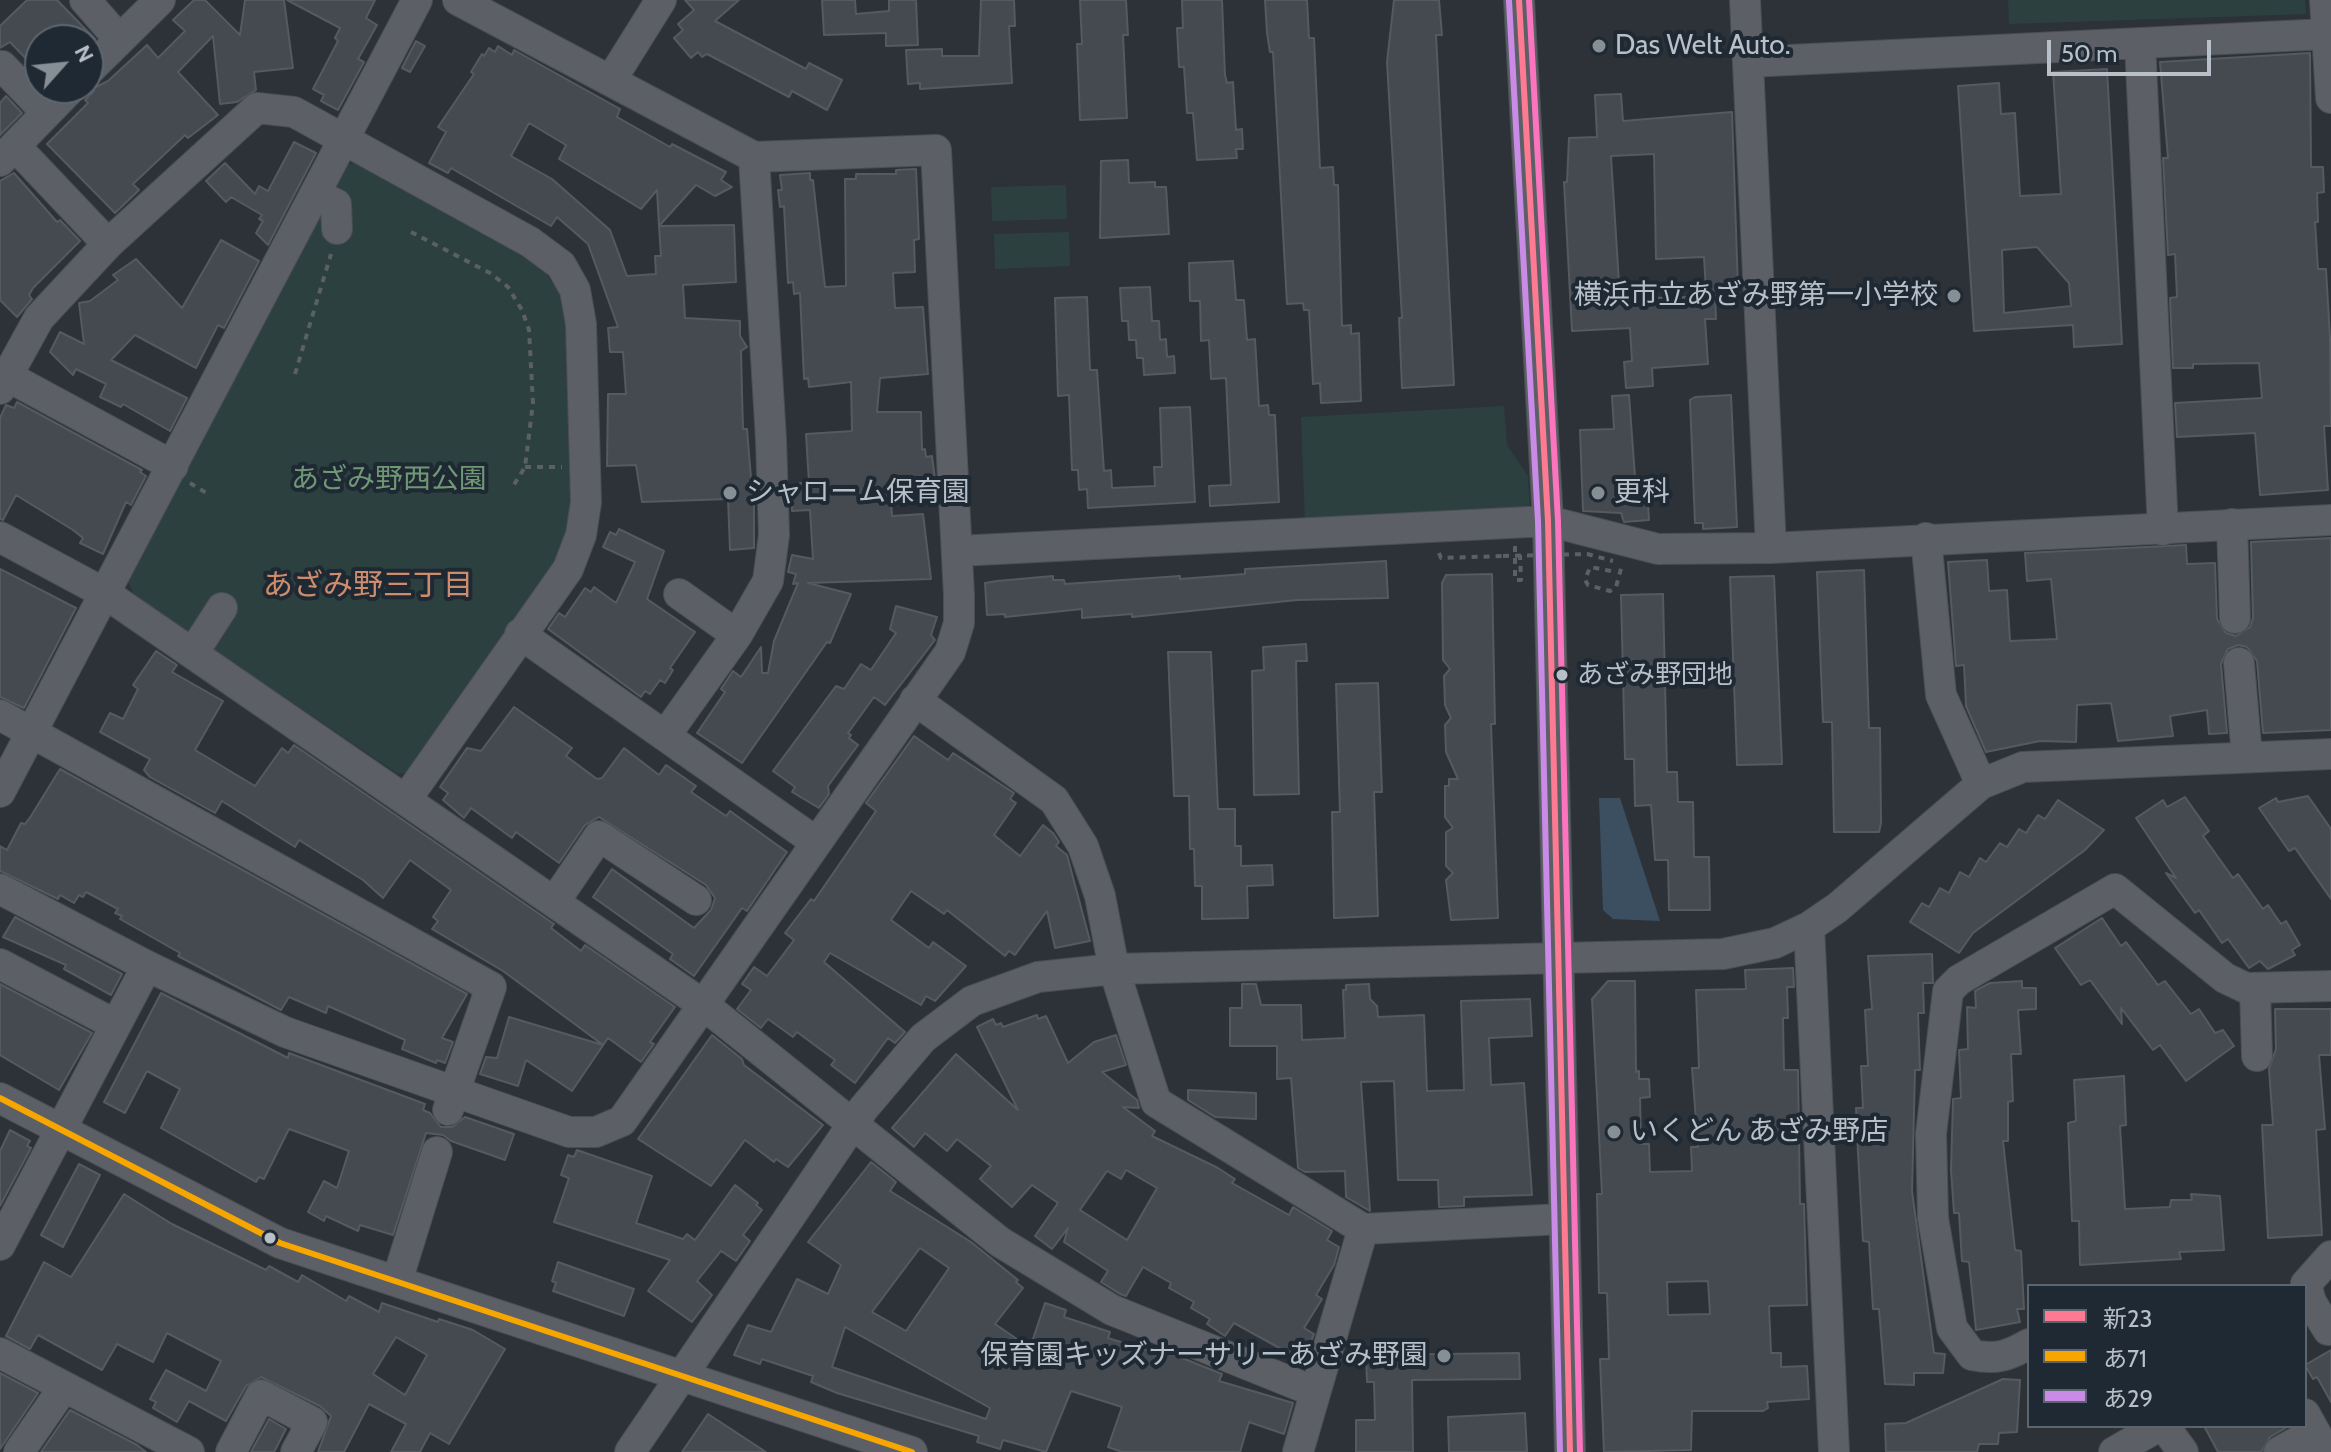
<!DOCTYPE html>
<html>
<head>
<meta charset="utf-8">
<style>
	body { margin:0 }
	#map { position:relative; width:2331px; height:1452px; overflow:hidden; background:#2c3238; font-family:Cabin,"Noto Sans JP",sans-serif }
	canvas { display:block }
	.legend { position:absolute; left:2027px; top:1284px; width:280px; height:144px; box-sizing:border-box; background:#1f2933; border:2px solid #5c656f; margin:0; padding:10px 14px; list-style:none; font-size:24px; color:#b7bfc8 }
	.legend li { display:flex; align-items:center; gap:16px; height:40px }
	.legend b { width:40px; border:2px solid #5c656f }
	.north { position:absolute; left:24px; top:24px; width:80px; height:80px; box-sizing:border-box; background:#1f2933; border:2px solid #5c656f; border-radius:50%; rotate:63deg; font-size:22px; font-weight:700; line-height:32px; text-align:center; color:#b7bfc8 }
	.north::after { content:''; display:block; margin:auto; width:28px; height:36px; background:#868e96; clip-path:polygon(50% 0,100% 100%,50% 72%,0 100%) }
	.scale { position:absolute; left:2047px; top:40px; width:164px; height:36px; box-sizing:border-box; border:4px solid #b7bfc8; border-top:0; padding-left:10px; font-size:24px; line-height:28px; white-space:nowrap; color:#b7bfc8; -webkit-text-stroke:6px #1f2933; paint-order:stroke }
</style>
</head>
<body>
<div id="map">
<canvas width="2331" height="1452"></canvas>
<ul class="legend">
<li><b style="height:10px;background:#fe7a93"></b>新23</li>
<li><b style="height:10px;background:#f7a600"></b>あ71</li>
<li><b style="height:10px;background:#ca8be6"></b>あ29</li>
</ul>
<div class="north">N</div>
<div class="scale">50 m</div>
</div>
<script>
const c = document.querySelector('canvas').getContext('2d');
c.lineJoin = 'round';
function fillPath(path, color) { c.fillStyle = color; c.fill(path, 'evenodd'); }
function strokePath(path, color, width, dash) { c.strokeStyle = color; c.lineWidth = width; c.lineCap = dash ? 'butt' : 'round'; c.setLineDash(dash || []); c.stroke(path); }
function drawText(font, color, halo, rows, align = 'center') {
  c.font = font + ' Cabin,"Noto Sans JP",sans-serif'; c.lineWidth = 8; c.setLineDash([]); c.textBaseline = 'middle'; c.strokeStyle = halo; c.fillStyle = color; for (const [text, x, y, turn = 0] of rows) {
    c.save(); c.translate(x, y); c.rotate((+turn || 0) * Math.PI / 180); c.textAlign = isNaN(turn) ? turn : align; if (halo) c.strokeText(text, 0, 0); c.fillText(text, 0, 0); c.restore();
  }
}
fillPath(new Path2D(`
	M2008,0h297l1,14 -297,10z
	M356,161l172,94c23,20 33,37 40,66l10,174 -18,61 -150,216 -12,2 -263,-178 -7,-14 214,-414z
	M1066,185l1,34 -75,2 -1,-34z
	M1069,232l1,34 -75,3 -1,-35z
	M1504,406l3,39 21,31 2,36 -225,10 -4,-105z`), '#2c4040');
fillPath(new Path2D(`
	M1599,798h21l40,123 -47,-2 -10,-9z`), '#3c4f61');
const building = new Path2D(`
	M27,0h30l38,39 -55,1v40l-8,-9 3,-3 -25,-26 -10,6v-22z
	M194,0h11l35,35 5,-35h39l9,68 -39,4 2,18 -19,12 -17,2 -7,-68 -35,36 40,43 -30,23 -3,-3 -52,49 6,6 -24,23 -68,-69 41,-41 -3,-3 9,-9 -2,-2 16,-8 39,-36 11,13 27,-27 -12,-11z
	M287,0h88l-9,18 11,7 -19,34 6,3 -26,48 -17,-9 3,-6 -11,-6 25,-48 -3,-3 5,-10z
	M685,0h54l-24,21 91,48 3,-6 33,17 -15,30 -35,-19 -3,6 -82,-43 -5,3 -4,-5 -7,6 -17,-20 9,-8 -5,-6 16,-14z
	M822,0h33l1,14 33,-3v-11h27l2,45 -32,1v-13l-62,2z
	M981,0h33l1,26h-6l3,57 -92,6v-6l-12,1 -2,-34 36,-1v7h37z
	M1080,0h46l2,35h-5l4,83 -47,2 -3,-76h5z
	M1182,0h40l3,75 2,8 6,-1 3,48 6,-1 1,20h-7l1,9 -40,2 -4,-47h-6l-3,-46h-5l-2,-39h6z
	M1265,0h42l2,38h5l6,130 13,-1 1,18h4l4,141 9,-1v9l8,-1 2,68 -40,2 -1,-20 -7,1 -4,-74h-5l-1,-7 -16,1 -14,-252h-3l-3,-19z
	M1394,0h45l3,35h-6l18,350 -52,3 -3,-70h3l-15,-256z
	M416,41l9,5 -15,26 -8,-4z
	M498,46l14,9 2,-5 106,59 -3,8 53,30 2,-3 54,28 -5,8 11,7 -17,9 -19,-11 -37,41 -2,-36 -16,19 -82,-50 7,-14 -37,-22 -18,33 41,23 58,51 17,46 29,-2 -1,-18h6l-2,-30 75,-1 2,57 -53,3 2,33 55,3v15l7,11 -6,4 1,42 1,36h4l4,49h3v70l-24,2 -2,-51 -86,3 -6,-37 -29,1 1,-72h18l-3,-42h-13l-2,-24 10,-1 -30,-83 -31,-27 -6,9 -100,-58 -3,5 -19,-10 17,-31 -8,-5 36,-53 -3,-2 11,-18 2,2 5,-8 6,4z
	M2310,53l1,114h12l1,25 -7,1 1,29h-3l3,47h8l4,68 1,89h-7l4,64 -68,5 -5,-62 -78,4 -2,-34 87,-5 -3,-35 -66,1v4h-20l-3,-70 7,-1 -2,-43 -7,1 -5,-97h5l-8,-96z
	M2107,69l15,275 -48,3 -1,-22 -99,6 -16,-245 41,-3 2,31 14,-1 5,83 41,-2 -8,-122zM2037,247l32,36 2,23 -67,7 -2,-63z
	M1621,94l2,27 109,-9 6,177 -32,2 -2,-34 -48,2 -2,-105 -43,2 9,143 95,-3 1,23h-11l3,45 -56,4 1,18 -27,2 -2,-26 8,-1 -2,-33 -58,3 -8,-149h3l2,-44 28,-1 -2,-42z
	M6,96l16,17 -22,22v-32z
	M294,142l22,11 -48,92 -12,-12 7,-12 -4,-2 3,-4 -31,-18 -5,5 -20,-21 19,-18 30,31 4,-8 9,5z
	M1128,160l1,23 26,-1v5h11l3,47 -69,4 1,-77z
	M916,169l3,70 -5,1 1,32 -22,1 2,35 28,-1 5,67 -48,4 -3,34h44l1,38 3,-1 1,8 6,-1 3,23 -45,4 2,33 31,-2 8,65 -123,4 43,11 -21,49 -3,-1 -85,121 -45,-30 28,-41 -4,-3 12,-18 8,6 20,-30 1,26h6l6,-32 24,-58 -5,1 3,-10 -8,-2 4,-17 21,4 -3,-49 -18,1v-22h9l-1,-6h9l-3,-49 46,-3 -1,-49 -42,5 -1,-9 -4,1 -4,-86 -6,1 -1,-12 -5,1 -4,-77 -4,1 -2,-17h4l-2,-15 30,-2v7h3l12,107 21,-1 -1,-107h11v-5h40v-4z
	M14,173l43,49 3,-2 20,21 -47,47 -4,7 3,4 -15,18 -17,-17v-119z
	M221,240l38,21 -35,67 -6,-3 -22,43 -61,-33 -24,25 76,38 -17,33 -47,-27 -2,3 -21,-10 6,-13 -30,-15 -3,6 -23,-23 10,-20 24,12 -5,-41 11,-2 28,-21 -5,-5 23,-16 46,49z
	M1233,261l3,39h8l3,40 8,-1 4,67 9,-1 1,10h6l4,87 -69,4 -1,-20 22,-1 -5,-107 -15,1 -2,-39 -8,1 -1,-40h-10l-1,-38z
	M1150,287l2,34h7l1,19 6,-1 1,18 7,-1 1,17 -31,2 -1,-17h-6l-1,-18h-7l-1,-19h-6l-2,-33z
	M1087,297l3,73h7l7,101 7,-1 1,18 43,-2 -1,-19h8l-2,-59 30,-1 5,95 -107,6 -1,-19 -8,1 -1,-20h-6l-3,-75 -11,1 -3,-98z
	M1629,395l7,95 11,-1 2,31 -25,2 -3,-9 -38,-2 -3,-81 34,-1 -2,-33z
	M1731,395l6,132 -34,2v-6h-8l-5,-123 5,-3z
	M17,402l125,68 -2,2 6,4 -15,29 -5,-3 -23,52 -23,-11 3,-5 -10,-8 -57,-35 -13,25 -3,-1v-101l6,-13 8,3z
	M619,529l45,22 -17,48 48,33 -25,36 3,2 -8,13 -5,-3 -10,14 -5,-3 -4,6 -93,-68 11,-16 6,4 20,-29 6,4 3,-5 22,16 19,-41 -32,-15 7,-15 6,3z
	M2331,538v192l-68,3 -6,-72 -10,-14 -9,-2 -10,4 -7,15 6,69 -18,1 -2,-24 -37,6 3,20 -55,5 -7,-38 -34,2 -1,37 -36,-1 -54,11 -20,-46 -2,-41 -8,1 -8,-104 39,-2 2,31 18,-1 3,51 47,-2 -6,-60 -24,2 -2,-28 161,-8 1,19 28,-1 2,56 9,14 10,3 14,-9 3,-9 -2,-76z
	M1386,561l2,37 -91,2 -165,17v-3l-50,4v-9l-77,8v-3l-18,1 -2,-32 12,-2 56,-5v4h11l1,4 115,-8v3l65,-5v-5z
	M0,569l76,39 -52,100 -24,-11z
	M1864,570l5,158h11l1,95 -2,9h-45l-2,-110h-9l-6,-150z
	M1492,574l3,150h-4l7,194 -47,2 -5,-40 7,-7 -7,-7v-34l7,-4 -8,-11v-31h4v-7h9l-12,-27 -1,-27 6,-7 -6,-13 -1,-29 6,-7 -7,-9 -1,-77 4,-8z
	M1774,576l8,188 -45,1 -7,-188z
	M1663,594l4,178h10l1,30h15l1,55h15l1,53h-41l-1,-50h-13l-4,-55 -16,1 -1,-47h-9l-4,-164z
	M896,606l41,11 -6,18 4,5 -50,65 -11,-8 -26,36 3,2 -2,3 9,7 -30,41 1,8 -10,14 -27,-16 3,-5 -22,-16 63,-85 8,3 17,-25 10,6 25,-37 -6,-4z
	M1306,644l1,17h-11l3,133 -45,1 -2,-124 12,-1 -1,-23z
	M156,651l21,14 -5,7 51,29 -28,49 60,36 27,-38 6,5 6,-8 260,179 -3,4 30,23 4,-6 90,62 -25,35 4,2 -13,18 -33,-24 -36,53 -46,-31 -8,26 -38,-12 6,-17 11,1 12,-41 94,28 -100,-74 -71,-42 6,-8 -5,-4 18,-27 -41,-30 -27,38 -20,-18 -64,-40 -4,7 -73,-46 -7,12 -65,-36 -6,-7 6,-11 -50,-27 10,-19 13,6 15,-30 -5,-4z
	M1168,652h43l7,157h17v37h6v20l31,-1 1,20 -26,1 1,32 -46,1v-33h-7l-1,-37h-4l-1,-53h-15z
	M1378,683l4,109h-8l4,124 -44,2 -2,-106h8l-4,-128z
	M514,707l58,41 -6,8 31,23 5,-1 22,-30 35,27 7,-10 30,21 -5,6 35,24 4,-5 57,41 -40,59 -5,-3 -48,68 -24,-17 3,-5 -80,-57 19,-28 82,59 17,-18 4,-12 -9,-13 -107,-68 -14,8 -26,38 -43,-31 -4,6 -41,-30 -7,10 -21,-18 5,-7 -8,-6 27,-39 14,3z
	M914,736l34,24 5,-7 61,40 -4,6 6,4 -22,32 26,21 23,-31 10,8 6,9 -3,4 11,9 23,86 -35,7 -8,-37 -32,44 -6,-4 -4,5 -58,-46 -3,4 -33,-23 -20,29 38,28 4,-6 33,24 -31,35 -9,-5 -5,9 -91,-52 -6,9 81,70 -10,11 -7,-5 -33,45 -24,-18 4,-5 -38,-28 -4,5 -25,-18 -7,9 -24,-19 14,-19 -9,-6 12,-17 13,9 27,-36 -9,-7 26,-34 3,2 62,-90 -10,-8z
	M60,769l407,225 -25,44 11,4 -8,21 -8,-3 -1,3 -34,-14 3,-9 -77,-34 -2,7 -37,-16 -8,13 -103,-54 2,-3 -60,-34 2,-3 -7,-3 3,-4 -32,-17 -3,5 -4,-2 -5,8 -14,-8 -2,4 -58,-28v-25l7,4 14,-27 4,1 6,-8z
	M2308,796l23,33v70l-36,-51 -6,3 -30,-43 17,-10 2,4z
	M2185,797l24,34 -6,5 30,42 5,-4 25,35 5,-4 13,19 5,-3 14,24 -8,5 3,5 -27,14 -8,-8 -11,7 -21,-29 -6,4 -23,-33 -4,3 -29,-40 10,5 -40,-60 27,-18 4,7z
	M2058,800l46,30 -19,20 -112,83 -14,20 -49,-31 12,-19 7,4 11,-19 9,5 11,-21 9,5 11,-19 6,4 14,-19 7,4 12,-18 7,4 12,-18 7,4z
	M15,917l107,57 -11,21 -47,-26 2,-4 -63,-28z
	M2102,918l19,28 5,-4 32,43 7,-4 26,33 8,-5 16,24 8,-3 11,16 -48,35 -26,-36 -7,5 -32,-42 1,16 -32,-44 -9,5 -26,-37z
	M1932,954l1,29h-10l1,30h-6l2,57h-5l-3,121 22,162 11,1 -2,19h-29v12l-29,-1 -6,-75h-6l-4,-67 -6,-1 -5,-88 -2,-45h7l-2,-42h7l-3,-56 7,-1 -4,-53z
	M1793,968l1,19h-7l1,31h-5l1,52h14l2,134h4l3,101 -38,1 2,47h10v14l26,-1 2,33 -42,3 1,6 -5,3h-71l-1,39 -87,2 -4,-93h9l-2,-66h-8l-2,-99h5l-10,-195 16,-18h27l1,91 3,-1v8h10l1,18 -10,1 1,46h8l1,28 42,-1 -1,-24h7l-6,-79h7l-3,-78 50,-1 -1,-19zM1708,1281l2,33 -42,1 -1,-33z
	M2022,981v7h14v21l-18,1 3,44h-10l2,47 -5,1v39h-5l12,109 6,1 3,58h-7l3,13 -44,8 -7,-68 -7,-1 -3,-48h-5l-3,-43 2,-71 8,-1 -2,-48 9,-1 -1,-42 9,1 -1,-17 15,-8z
	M0,984l92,49 -33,57 -59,-35z
	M1242,984h14l5,21h40l1,35 43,-2 -2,-48h3v-5l23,-1 1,15 7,7 1,11 46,-2 3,76 37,-1 -3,-89 69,-2 2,37 -43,2 2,47 33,-2 8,112 -68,2v9l-25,1 -1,-27h-40l-4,-99 -33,1 9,129 -24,-14 -1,-26 -40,1 -7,-4 -7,-90 -14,1v-33h-47v-38h12z
	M161,993l127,65 1,-5 136,51 -2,6 7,3 11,14h11l13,-10 49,17 -9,26 -54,-19 -8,-6 -17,-2 -33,102 -33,-10 -2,6 -32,-15 -2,5 -16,-9 16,-31 13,7 12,-37 -60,-22 -25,50 -5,-2 -3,5 -95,-54 19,-39 -33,-18 -22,42 -21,-11z
	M2275,1009h56v46h-12l6,74 -9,1 6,105 -54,3 -6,-113h11l-4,-56 7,-20z
	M1037,1015l1,4 8,-3 22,47 26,-21 22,-7 10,30 -24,7 35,28 2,8 -16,-1 32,24 -3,5 66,32 17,11 -3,4 57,32 4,-8 39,24 -5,9 12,7 -5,18 -18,30 6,4 -18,29 10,6 -11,27 -69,-38 -9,13 -18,-12 3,-5 -19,-11 3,-6 -25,-14 2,-5 -28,-16 -17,29 -6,-2 -19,-12 7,-11 -44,-29 4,-14 -16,21 -17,-13 23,-33 -26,-18 -20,22 -32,-28 11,-13 -34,-27 -10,12 -22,-18 -11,14 -22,-19 64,-74 62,56 -41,-83 16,-8 3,6 5,-2 2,4zM1126,1170l31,18 -30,52 -47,-30 27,-39 14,8z
	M712,1035l30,24 2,6 79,60 -35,42 -12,-8 -2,3 -29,-22 -34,46 -73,-47z
	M2124,1076l2,49 -6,1 5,83 45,-2 1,-7h21l-1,-6 29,2 4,54 -45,2 2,7 -101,6 -1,-44h-7l-4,-98 8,-2 -2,-41z
	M1188,1090l68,3v26l-41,-2 -27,-17z
	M10,1130l20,11 -3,5 4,2 -31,58v-55z
	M577,1150l75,26 -16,47 47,16 4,-5 8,6 40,-55 23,18 -2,2 6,5 -19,25 7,6 -14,20 -15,-10 -24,30 15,14 -20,27 -44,-31 22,-31 -116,-38 15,-44 -8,-3 7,-20 6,2z
	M871,1162l25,20 -6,9 81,51 47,38 -2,2 7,6 -28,36 35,24 15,-45 21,7 -2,7 46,15 -2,6 51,16 1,-5 62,25 -3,7 74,22 -9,31 -35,-12 -9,30h-118l-14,-5 14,-40 -51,-16 -25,61 -43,-12 -3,9 -23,-7 2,-6 -142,-43 -26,-11 2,-6 -51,-17 -2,5 -26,-9 14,-30 23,7 26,-53 31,15 13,-29 -33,-23zM920,1248l29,20 -43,63 -34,-19zM845,1327l145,81 -4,11 -154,-52z
	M79,1164l21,11 -37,72 -22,-12z
	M124,1194l48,30 94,46 3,-4 29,16 4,-7 44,26 3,-5 30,16 3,-9 56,19 1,-3 34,11 32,19 -56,95 -19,-11 -10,19h-29l15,-28 -37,-20 -25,48h-26l13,-36 -11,-10 -59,-29 -15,9 -20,35 -37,-20 -12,21 -24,-14 3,-6 -6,-3 16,-29 40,21 15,-30 -54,-28 -14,29 -36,-18 -15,26 -64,-35 -8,14 -24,-13 38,-74 27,15zM396,1337l31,18 -22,40 -32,-21z
	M558,1262l76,27 -10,27 -71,-25 3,-8 -4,-2z
	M2331,1350v52l-14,-25 -4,2 -8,-14z
	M1519,1353l1,26 -108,1 1,72h-57v-32h19l-1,-38h-7l-1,-27z
	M0,1373l38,20 -38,56z
	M2003,1379l17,1 -3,52 -18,1 -1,11h-19l-2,8h-91l-1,-28 21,-1z
	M70,1410l67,35 9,7h-105z
	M1525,1413l2,39h-78l-1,-35z
	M708,1414l58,38h-84z
	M269,1419l17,10 -12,23h-23z
	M2204,1426h85l-19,11 -9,15h-43z`);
fillPath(building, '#454a50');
strokePath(building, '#545a5f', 2);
const minor = new Path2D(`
	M85,0l34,39
	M1519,0l29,521 22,931
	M1745,0l26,548
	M2325,0l6,98
	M2140,43l23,487
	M1748,62l579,-28
	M2,66l45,47
	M88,71l72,-71
	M611,80l50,-80
	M15,146l93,98
	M0,161l71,-73
	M316,195l20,9 1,25
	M7,376l166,90
	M0,389l39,-71 69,-74 149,-136 37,4 236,130 31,23 14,25 6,34 5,178 -5,33 -13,34 -161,229
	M2232,524l3,94
	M0,537l106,57 599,412 295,236 112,68 201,81
	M1926,538l15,157 40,89
	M958,551l590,-30 110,28 113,-1 560,-28
	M679,594l58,41
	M520,634l296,208
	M193,653l29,-45
	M2239,663l8,94
	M915,700l139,100 29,46 17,50 14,73 42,133 207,127 200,-10
	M0,715l491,272 -43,123
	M665,736l72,-101 31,-54 6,-46 -3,-95 -17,-283
	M0,792l417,-792
	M0,889l147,77 138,66 284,100h27l26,-11 328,-469 9,-29v-28l-23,-445 -182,7 -296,-157
	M555,901l44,-65 97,64
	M1809,927l25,525
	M0,964l116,61
	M2255,988l2,68
	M0,1098l280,145 632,209
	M0,1245l147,-279
	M397,1281l40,-129
	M2328,1330l-17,-28 -5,-18 25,-28
	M2029,1344c-21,12 -33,16 -57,11l-20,-27 -19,-110 -2,-84 17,-143 11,-11 156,-91 110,89 21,10 85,-2
	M0,1353l189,99
	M2305,1414l21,38
	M2164,1426l19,26
	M19,1452l45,-65
	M231,1452l30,-57 51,27 -16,30
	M630,1452l233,-343 60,-71 49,-37 66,-24 76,-8 609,-15 52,-11 34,-16 28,-19 144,-124 42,-17 308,-13
	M1298,1452l65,-223
	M2114,1452l45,-26
	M2279,1452l36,-20`);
strokePath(minor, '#4a4e53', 32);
strokePath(new Path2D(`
	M411,232l79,41 18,14 14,23 7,20 4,73 -8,64 -13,21
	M295,374l36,-120
	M525,467h37
	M190,483l18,11
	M1515,546v34h6l-1,-25
	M1439,553l2,5 62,-2
	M1611,571l-21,-4 -5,13 3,5 22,6 6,-4 6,-22`), '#5a6064', 4, [6, 6]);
strokePath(minor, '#5c6066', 30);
strokePath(new Path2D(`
	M1503,556l84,-2 26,7`), '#5a6064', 4, [6, 6]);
strokePath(new Path2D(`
	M1519,0l29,521 22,931`), '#fe7a93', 6);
strokePath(new Path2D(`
	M0,1098l280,145 632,209`), '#f7a600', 6);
strokePath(new Path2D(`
	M1509,1l29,520 22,931`), '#ca8be6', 6);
strokePath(new Path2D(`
	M1529,0l29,521 22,931`), '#fc73be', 6);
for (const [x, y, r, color] of [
	[1599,46,8,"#868e96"],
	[1954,296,8,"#868e96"],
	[730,493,8,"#868e96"],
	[1598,493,8,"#868e96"],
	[1562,675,7,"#b7bfc8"],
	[1614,1132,8,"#868e96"],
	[270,1238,7,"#b7bfc8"],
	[1444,1356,8,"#868e96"]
]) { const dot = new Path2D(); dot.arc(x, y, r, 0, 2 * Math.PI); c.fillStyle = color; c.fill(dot); strokePath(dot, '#1f2933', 3); }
drawText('26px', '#b7bfc8', '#1f2933', [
	["あざみ野団地",1577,675]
], 'left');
drawText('28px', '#b7bfc8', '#1f2933', [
	["Das Welt Auto.",1615,46],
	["横浜市立あざみ野第一小学校",1938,296,"right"],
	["シャローム保育園",746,493],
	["更科",1614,493],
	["いくどん あざみ野店",1630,1132],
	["保育園キッズナーサリーあざみ野園",1428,1356,"right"]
], 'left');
drawText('28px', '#709875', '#1f2933', [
	["あざみ野西公園",389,480]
]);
drawText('30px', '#cd8d6d', '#1f2933', [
	["あざみ野三丁目",368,586]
]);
</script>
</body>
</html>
